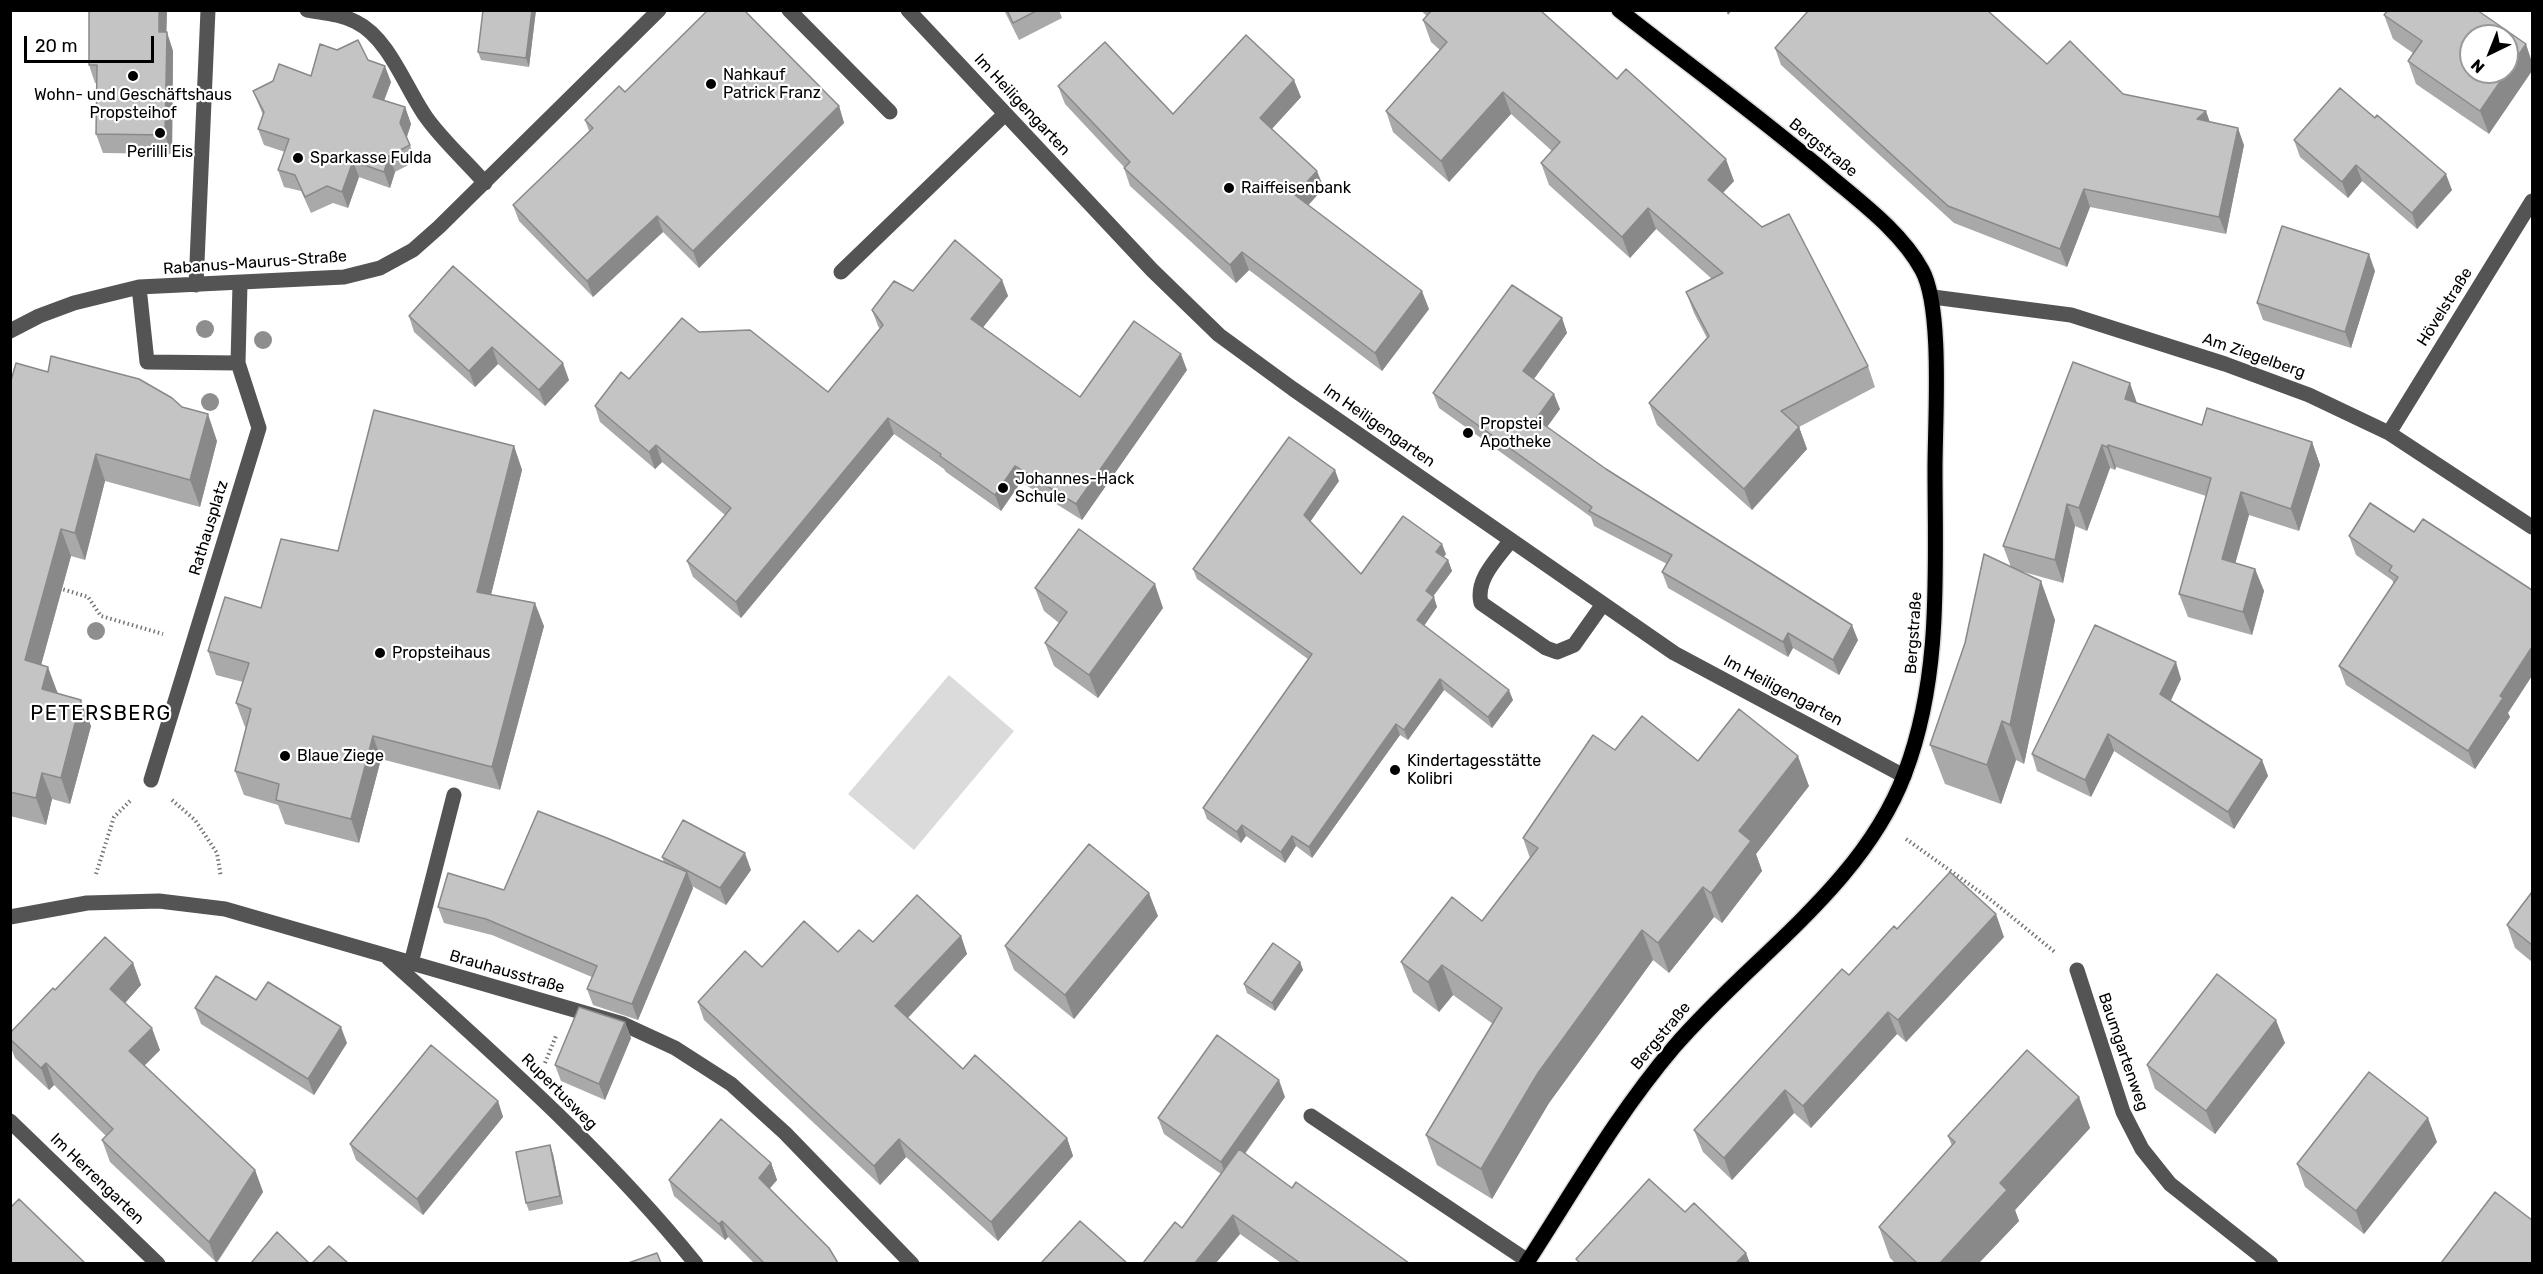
<!DOCTYPE html>
<html>
<head>
<meta charset="utf-8">
<style>
	body { margin:0 }
	#map { position:relative; width:2543px; height:1274px; overflow:hidden; background:#fff; font-family:Rubik,sans-serif }
	canvas { display:block }
	.frame { position:absolute; inset:0; border:12px solid #000; pointer-events:none }
	.north { position:absolute; left:2459px; top:24px; width:60px; height:60px; box-sizing:border-box; background:#fff; border:2px solid #999; border-radius:50%; rotate:223deg; font-size:16px; font-weight:700; line-height:24px; text-align:center; color:#000 }
	.north::after { content:''; display:block; margin:auto; width:21px; height:27px; background:#000; clip-path:polygon(50% 0,100% 100%,50% 72%,0 100%) }
	.scale { position:absolute; left:24px; top:36px; width:130px; height:27px; box-sizing:border-box; border:3px solid #000; border-top:0; padding-left:8px; font-size:18px; line-height:21px; white-space:nowrap; color:#000; -webkit-text-stroke:4px #fff; paint-order:stroke }
</style>
</head>
<body>
<div id="map">
<canvas width="2543" height="1274"></canvas>
<div class="frame"></div>
<div class="north">N</div>
<div class="scale">20 m</div>
</div>
<script>
const c = document.querySelector('canvas').getContext('2d');
c.lineJoin = 'round';
function fillPath(path, color) { c.fillStyle = color; c.fill(path, 'evenodd'); }
function strokePath(path, color, width, dash) { c.strokeStyle = color; c.lineWidth = width; c.lineCap = dash ? 'butt' : 'round'; c.setLineDash(dash || []); c.stroke(path); }
function drawText(font, color, halo, rows, align = 'center') {
  c.font = font + ' Rubik,sans-serif'; c.lineWidth = 4.5; c.setLineDash([]); c.textBaseline = 'middle'; c.strokeStyle = halo; c.fillStyle = color; for (const [text, x, y, turn = 0] of rows) {
    c.save(); c.translate(x, y); c.rotate((+turn || 0) * Math.PI / 180); c.textAlign = isNaN(turn) ? turn : align; if (halo) c.strokeText(text, 0, 0); c.fillText(text, 0, 0); c.restore();
  }
}
fillPath(new Path2D(`
	M949,675l65,56 -100,119 -66,-56z`), '#dbdbdb');
const major = new Path2D(`
	M1526,1264c48,-74 91,-150 148,-217 76,-89 189,-161 231,-274 37,-98 30,-202 30,-305 0,-47 8,-160 -13,-198 -20,-37 -59,-66 -91,-93 -68,-58 -141,-111 -212,-167`);
strokePath(major, '#dbdbdb', 18);
strokePath(new Path2D(`
	M59,588l29,9 13,19 62,18
	M172,800l23,20 22,33 4,24
	M1906,839l85,61 65,53
	M96,874l18,-57 16,-16
	M545,1063l11,-27`), '#767676', 4, [1.5, 3]);
strokePath(new Path2D(`
	M307,10c17,3 34,4 49,12 33,16 50,67 70,95 17,24 40,44 59,66
	M789,10l101,102
	M908,10l244,260 67,65 74,54 381,264 230,123
	M841,272l164,-158
	M196,285l12,-275
	M139,287l8,75 91,1
	M1933,297l138,18 154,49 84,31 80,38 143,94
	M10,331l29,-15 35,-13 65,-16 205,-10 36,-9 33,-18 26,-23 220,-217
	M2389,433l143,-232
	M1511,540c-13,18 -36,39 -30,63l65,45 11,4 17,-7 29,-41
	M151,780l108,-352 -21,-65 2,-79
	M10,917l77,-14 72,-2 66,8 398,115 52,24 56,36 54,49 127,131
	M388,958c107,97 217,193 308,306
	M411,963l43,-168
	M2077,970l46,142 19,37 28,35 101,80
	M1311,1116l217,145
	M10,1121l148,143`), '#545454', 15);
strokePath(major, '#000', 15);
c.fillStyle = '#8e8e8e';
for (const [x, y] of [
	[205,329],
	[263,340],
	[210,402],
	[96,631]
]) { c.beginPath(); c.arc(x, y, 9, 0, 2 * Math.PI); c.fill(); }
fillPath(new Path2D(`
	M89,10h78l-1,22 7,19 -1,103 -69,-1 -7,-19 1,-51h-2l-6,-18z
	M536,10l-7,57 -48,-7 -3,-8z
	M1004,10h55l3,8 -43,22z
	M1420,10h120l77,69 117,102 -11,12 145,173 7,21 -76,40 8,22 -55,61 -95,-85 -8,-22 58,-65 -13,-25 -8,-21 26,-13 -56,-50 -26,29 -81,-73 -8,-22 11,-12 -41,-37 -62,68 -56,-50 -7,-21 54,-61 -9,-8 -8,-22 4,-4z
	M2477,10l12,124 -73,-50 -8,-23 5,-8 -20,-14 -9,-24z
	M1775,48l272,16 76,30 87,28 34,23 -18,89 -136,-27 -23,60 -113,-44 -173,-158z
	M368,60l23,22 -7,19 21,6 6,17 -4,13 9,24 -21,11 -5,16 -31,-11 -11,31 -15,-5 -22,10 -10,-22 -17,-4 -6,-17 7,-18 -21,-7 -6,-16 5,-14 -10,-24z
	M1058,86l115,28 128,-17 -29,32 52,59 -16,17 121,104 -47,62 -133,-101 -13,13 -106,-97 -6,-18v-1l-59,-63z
	M625,92l214,14 5,17 -145,145 -36,-36 -70,65 -74,-76 -6,-16 76,-74 -4,-11z
	M2294,140l158,50 -35,39 -55,-48 -14,17 -48,-41z
	M453,266l116,114 -24,26 -47,-42 -23,23 -61,-55 -5,-16z
	M2375,271l-24,77 -88,-28 -6,-17z
	M1002,280l6,16 -25,31 97,70 107,-27 -105,150 -61,-38 -20,29 -55,-39 -2,-3 -50,-35 -153,184 -48,-41 -6,-16 38,-46 -63,-53 -7,7 -55,-47 -5,-16 34,-27 70,-47 129,60 52,-63 -2,-3 -6,-16 41,-19z
	M1562,318l5,15 -33,46 26,30 -13,18 59,42 252,171 -19,35 -46,-27 -5,9 -120,-69 -6,-16 5,-8 -73,-38 -3,-9 -152,-109 -6,-15z
	M48,372l169,69 -17,66 -95,-26 -20,79 -14,-4 -30,109 17,28 33,33 -21,78 -18,-5 -6,26 -36,-9v-432z
	M2137,403l65,22 110,17 8,23 -21,66 -50,-16 -14,48 20,6 9,22 -12,44 -64,-18 -9,-23 27,-98 -90,-29 -1,3 -5,-2 -23,63 -12,-5 -12,57 -43,-12 35,49 -31,144 -8,-4 -15,44 -56,-20 -15,-39 81,-178 -8,-21z
	M514,446l8,24 -31,124 53,32 -44,164 -119,-31 -22,84 -74,-19 -7,-19 -34,-10 -9,-24 11,-44h-1l-9,-24 7,-21 -27,-7 -8,-24 53,-43 77,-57z
	M1339,481l-29,40 51,53 85,-20 -3,3 5,3 4,11 -19,25 4,11 -13,19 89,74 -21,28 -48,-38 -36,50 -8,-5 -88,123 -16,-12 -11,17 -39,-27 -5,7 -34,-24 -4,-11 105,-149 -111,-80 -4,-10z
	M2370,503l138,210 2,4 -35,52 -129,-84 -7,-19 55,-82 -2,-4 -36,-25 -7,-19z
	M1035,588l128,20 -65,90 -44,-32 -9,-23 14,-20 -15,-12z
	M2181,679l-11,22 92,59 6,16 -34,53 -120,-78 -23,46 -54,-26 -5,-17z
	M1615,750l83,11 111,25 -53,68 6,17 -40,52 -8,-6 -45,56 -16,-13 -104,143 -57,96 -55,-34 -11,-30 67,-111 -40,-29 -14,17 -26,-20 -12,-30 81,-41 48,-63 -7,-20z
	M662,857l89,13 -25,35 -34,-19 1,2 -55,132 -45,-15 -6,-16 5,-12 -100,-42 -48,-12 -6,-16 66,-17 160,-28z
	M2532,892v70l-17,-14 -8,-23z
	M1158,916l-84,103 -60,-49 -9,-24z
	M1897,929l107,8 -98,105 -9,-8 -86,94 -17,-15 -62,67 -29,-28 -9,-22z
	M961,936l6,18 -59,64 55,51 104,69 6,18 -75,85 -92,-84 -26,28 -176,-165 -6,-18 64,-35 76,-15 35,-10z
	M1300,962l3,8 -28,41 -28,-18 -3,-9z
	M133,963l8,22 -16,18 35,47 -16,16 111,104 8,22 -46,71 -107,-101 -8,-22 4,-4 -52,-51 -5,5 -34,-32 -5,-13v-12l45,-43z
	M256,1000l91,43 -33,52 -113,-71 -6,-16z
	M625,1022l6,16 -26,62 -44,-19 -6,-16z
	M2285,1043l-70,91 -60,-45 -8,-24z
	M1285,1097l-40,57 47,34 117,75h-128l-41,-29 -24,29h-73l39,-35 39,-54 -57,-40 -6,-16z
	M2079,1097l11,31 -75,82 4,11 -40,42h-84l-5,-5 -11,-31 73,-81 -4,-10z
	M498,1101l5,16 -80,98 -67,-55 -6,-16z
	M2437,1142l-73,92 -59,-47 -8,-23z
	M553,1154l10,50 -34,7 -3,-8z
	M771,1163l6,17 -8,9 69,74h-84l-26,-26 -3,3 -51,-44 -5,-16z`), '#a9a9a9');
fillPath(new Path2D(`
	M159,10h8l-1,41 -7,-19z
	M532,10h4l-7,57 -3,-9z
	M1726,10h6l-4,5z
	M167,32l6,19 -1,103 -7,-19z
	M2526,44l6,18v9l-43,63 -9,-23z
	M385,66l6,16 -12,31 -6,-16z
	M1294,80l7,17 -35,38 -6,-17z
	M1503,92l8,22 -62,68 -8,-21z
	M839,106l5,17 -145,145 -6,-17z
	M405,107l6,17 -5,15 -6,-16z
	M2206,111l6,17 -15,-9z
	M2238,128l6,17 -18,89 -7,-17z
	M389,156l6,16 -5,16 -6,-16z
	M1726,159l8,22 -19,20 -7,-21z
	M353,161l6,16 -11,31 -6,-16z
	M2356,165l6,16 -14,17 -6,-16z
	M1317,171l7,17 -23,25 -6,-18z
	M2446,174l6,16 -35,39 -5,-16z
	M2084,189l6,18 -23,60 -7,-18z
	M1648,208l8,21 -26,29 -8,-21z
	M657,216l6,16 -70,65 -6,-16z
	M1242,252l7,18 -13,13 -6,-18z
	M2369,254l6,17 -24,77 -6,-16z
	M1002,280l6,16 -31,39 -6,-16z
	M1422,291l7,18 -47,62 -7,-18z
	M1562,318l5,15 -39,54 -5,-16z
	M492,347l6,17 -23,23 -6,-16z
	M1181,354l6,16 -105,150 -6,-16z
	M563,363l6,17 -24,26 -6,-16z
	M2130,383l8,23 -13,-7z
	M1554,394l6,15 -18,25 -6,-15z
	M208,414l9,27 -17,66 -10,-27z
	M888,418l6,16 -153,184 -5,-16z
	M1799,427l8,22 -55,61 -8,-21z
	M2312,442l8,23 -21,66 -8,-22z
	M656,445l6,17 -7,7 -6,-17z
	M2102,445l8,23 -23,63 -8,-23z
	M2108,445l8,22 -1,3 -8,-23z
	M514,446l8,24 -36,145 -9,-23z
	M96,454l9,27 -20,79 -10,-27z
	M1015,466l6,16 -20,29 -6,-16z
	M1335,470l4,11 -31,44 -4,-10z
	M2241,492l8,23 -19,67 -8,-23z
	M2067,504l8,22 -12,57 -8,-23z
	M61,529l10,27 -36,131 -10,-27z
	M1442,544l4,10 -6,9 -4,-11z
	M1448,560l4,11 -23,31 -3,-11z
	M2255,569l9,22 -12,44 -9,-23z
	M2041,581l14,39 -31,144 -14,-39z
	M1155,584l8,24 -65,90 -9,-23z
	M1434,597l3,10 -16,23 -4,-10z
	M535,603l9,23 -44,164 -8,-23z
	M1852,625l6,15 -19,35 -6,-15z
	M1788,633l5,15 -5,9 -5,-15z
	M2532,647v29l-24,37 2,4 -35,52 -7,-18 32,-55z
	M2176,662l5,17 -15,32 -6,-17z
	M48,667l10,27 -16,-5z
	M1440,679l4,11 -36,50 -4,-10z
	M1509,690l4,10 -21,28 -4,-11z
	M81,700l10,26 -21,78 -9,-26z
	M2002,721l14,39 -15,44 -14,-39z
	M1396,724l4,11 -88,123 -3,-11z
	M2108,734l6,17 -23,46 -6,-17z
	M373,736l8,23 -22,84 -8,-24z
	M1798,756l11,30 -53,68 6,17 -40,52 -11,-30 28,-62z
	M2262,760l6,16 -34,53 -6,-17z
	M42,773l10,26 -6,26 -10,-27z
	M1242,825l4,11 -5,7 -4,-11z
	M1292,836l4,10 -11,17 -4,-11z
	M745,853l6,17 -25,35 -6,-17z
	M687,872l6,16 -55,132 -6,-16z
	M1703,887l11,30 -45,56 -11,-30z
	M1149,893l9,23 -84,103 -9,-24z
	M1996,914l8,23 -98,105 -8,-22z
	M1642,930l11,30 -104,143 -57,96 -11,-30 57,-96z
	M961,936l6,18 -65,70 -7,-18z
	M1300,962l3,8 -28,41 -3,-8z
	M133,963l8,22 -23,26 -8,-22z
	M1442,965l11,30 -14,17 -11,-30z
	M1888,1012l9,22 -86,94 -8,-22z
	M2276,1020l9,23 -70,91 -9,-23z
	M625,1022l6,16 -26,62 -6,-16z
	M341,1027l6,16 -33,52 -6,-16z
	M152,1028l8,22 -23,23 -8,-22z
	M46,1063l8,22 -5,5 -8,-22z
	M1279,1080l6,17 -58,81 -6,-16z
	M1785,1090l9,23 -62,67 -8,-22z
	M2079,1097l11,31 -75,82 4,11 -40,42h-39l60,-80z
	M498,1101l5,16 -80,98 -6,-16z
	M2428,1118l9,24 -73,92 -8,-23z
	M1067,1138l6,18 -75,85 -7,-19z
	M899,1139l7,18 -26,28 -6,-19z
	M550,1145l3,9 10,50 -3,-8z
	M771,1163l6,17 -12,14 -6,-16z
	M255,1170l8,22 -47,71 -7,-21z
	M1233,1215l7,19 -24,29h-21z
	M722,1221l6,16 -3,3 -6,-16z
	M1746,1253l4,10h-14z`), '#898989');
const building = new Path2D(`
	M89,10h70v22h8l-2,103 -69,-1 1,-69h-8z
	M483,10h49l-6,48 -48,-6z
	M708,10h36l95,96 -146,145 -36,-35 -70,65 -74,-76 80,-77 -8,-8 34,-34 6,6z
	M1007,10h31l-25,13z
	M1432,10h108l77,69 9,-10 100,90 -18,21 54,47 27,-13 79,152 -87,45 18,16 -55,62 -95,-86 60,-67 -23,-44 37,-19 -75,-65 -26,29 -81,-74 19,-21 -57,-50 -62,69 -55,-50 61,-69 -24,-22z
	M1809,10h178l60,54 23,-23 53,53 83,17 -9,8 41,9 -19,89 -135,-28 -24,60 -112,-43 -173,-158z
	M2388,10h89l49,34 -46,67 -72,-50 14,-20 -38,-26zM2471,36h36v36h-36z
	M1246,35l48,45 -34,38 57,53 -22,24 127,96 -47,62 -133,-101 -12,13 -106,-97 6,-6 -72,-76 47,-44 68,72z
	M358,40l10,20 17,6 -12,31 32,10 -5,16 10,22 -21,11 -5,16 -31,-11 -11,31 -15,-6 -22,11 -10,-22 -17,-5 11,-31 -31,-10 6,-17 -11,-21 20,-10 6,-17 32,12 9,-32 17,6z
	M2340,88l35,30 2,-3 69,59 -34,39 -56,-48 -14,17 -48,-42z
	M2282,226l87,28 -24,78 -88,-29z
	M955,240l47,40 -31,39 109,78 54,-76 47,33 -105,150 -61,-38 -20,29 -55,-39 1,-2 -53,-36 -152,184 -49,-41 44,-53 -75,-63 -7,7 -54,-46 26,-34 8,7 53,-61 17,14 51,-2 78,62 55,-67 -11,-15 22,-29 19,10z
	M453,266l110,97 -24,27 -47,-43 -23,24 -60,-55z
	M1512,285l50,33 -39,53 31,23 -18,25 70,50 246,156 -19,35 -45,-27 -5,9 -121,-70 10,-17 -83,-44 3,-4 -159,-114z
	M51,356l88,23 33,19 10,9 26,7 -18,66 -94,-26 -21,79 -14,-4 -36,131 23,7 -6,22 39,11 -20,78 -19,-5 -6,25 -26,-6v-408l6,-21 32,9z
	M2073,362l57,21 -5,16 77,26 5,-17 105,34 -21,67 -50,-17 -19,67 33,10 -12,43 -64,-18 32,-116 -103,-33 -1,2 -5,-2 -23,63 -12,-4 -12,56 -52,-14z
	M374,410l140,36 -37,146 58,11 -43,164 -119,-31 -22,83 -75,-19 3,-16 -44,-13 16,-62 -15,-6 13,-40 -41,-12 17,-54 36,11 20,-69 57,12z
	M1289,437l46,33 -31,45 57,59 42,-58 39,28 -6,8 12,8 -22,31 8,6 -17,23 92,70 -21,27 -48,-38 -36,51 -8,-6 -87,123 -17,-11 -11,16 -39,-27 -5,7 -34,-24 109,-154 -119,-85z
	M2370,503l44,29 9,-13 109,71v57l-32,49 3,2 -35,53 -129,-85 59,-89 -9,-6 3,-5 -43,-30z
	M1079,529l76,55 -66,91 -44,-32 22,-31 -32,-24z
	M1984,554l57,27 -31,144 -8,-4 -15,44 -57,-20 35,-102z
	M2095,625l81,37 -16,32 102,66 -34,52 -120,-78 -23,46 -53,-26z
	M1739,709l59,47 -59,75 12,10 -40,52 -8,-6 -45,56 -16,-13 -104,143 -57,96 -55,-34 76,-127 -60,-43 -14,17 -27,-20 51,-65 30,24 56,-73 -15,-10 70,-103 22,15 27,-34 56,45z
	M538,811l69,27 80,34 -55,132 -45,-15 10,-23 -111,-47 -48,-12 10,-34 56,17z
	M683,820l62,33 -25,35 -58,-31z
	M1089,844l60,49 -84,102 -60,-49z
	M1950,872l46,42 -98,106 -10,-8 -85,94 -18,-16 -61,68 -30,-28 148,-161 7,6 45,-49 3,3z
	M2532,892v53l-25,-20z
	M917,895l44,41 -66,70 68,63 12,-14 92,83 -76,84 -92,-83 -25,27 -176,-164 47,-51 17,16 42,-46 34,31 21,-22 14,12z
	M105,937l28,26 -23,26 42,39 -23,23 126,119 -46,72 -107,-102 11,-11 -67,-66 -5,5 -31,-29v-6l43,-45 2,2z
	M1273,943l27,19 -28,41 -28,-19z
	M2217,974l59,46 -70,91 -59,-46z
	M216,976l40,24 12,-18 73,45 -33,52 -113,-71z
	M579,1007l46,15 -26,62 -44,-19z
	M1217,1035l62,45 -58,82 -63,-44z
	M431,1045l67,56 -81,98 -67,-55z
	M2027,1050l52,47 -79,86 7,7 -67,73h-23l-38,-36 76,-85 -7,-6z
	M2369,1072l59,46 -72,93 -59,-47z
	M721,1119l50,44 -12,15 70,70 9,15h-74l-42,-42 -3,3 -50,-44z
	M550,1145l10,51 -34,7 -10,-51z
	M1239,1149l53,39 4,-6 113,81h-109l-67,-48 -38,48h-52l32,-41 7,6z
	M1649,1179l36,33 9,-9 52,50 -10,10h-156l-4,-4z
	M2495,1192l37,28v43h-91z
	M19,1199l66,64h-75v-55z
	M1080,1221l47,42h-86z
	M277,1232l32,31h-58z
	M329,1246l19,17h-36z
	M657,1253l4,10h-33z`);
fillPath(building, '#c4c4c4');
strokePath(building, '#898989', 1.5);
for (const [x, y, r, color] of [
	[133,76,6,"#000"],
	[711,84,6,"#000"],
	[160,133,6,"#000"],
	[298,158,6,"#000"],
	[1229,188,6,"#000"],
	[1468,433,6,"#000"],
	[1003,488,6,"#000"],
	[380,653,6,"#000"],
	[285,756,6,"#000"],
	[1395,770,6,"#000"]
]) { const dot = new Path2D(); dot.arc(x, y, r, 0, 2 * Math.PI); c.fillStyle = color; c.fill(dot); strokePath(dot, '#fff', 2); }
drawText('16px', '#000', '#fff', [
	["Nahkauf",723,75],
	["Patrick Franz",723,93],
	["Wohn- und Geschäftshaus",133,95,"center"],
	["Propsteihof",133,113,"center"],
	["Perilli Eis",160,152,"center"],
	["Sparkasse Fulda",310,158],
	["Raiffeisenbank",1241,188],
	["Propstei",1480,424],
	["Apotheke",1480,442],
	["Johannes-Hack",1015,479],
	["Schule",1015,497],
	["Propsteihaus",392,653],
	["Blaue Ziege",297,756],
	["Kindertagesstätte",1407,761],
	["Kolibri",1407,779]
], 'left');
drawText('16px', '#000', '#fff', [
	["Im Heiligengarten",1022,105,47],
	["Bergstraße",1823,148,39],
	["Rabanus-Maurus-Straße",255,263,-4],
	["Hövelstraße",2445,307,-58],
	["Am Ziegelberg",2254,356,19],
	["Im Heiligengarten",1379,426,35],
	["Rathausplatz",209,528,-73],
	["Bergstraße",1914,633,-86],
	["Im Heiligengarten",1783,691,28],
	["Brauhausstraße",507,972,16],
	["Bergstraße",1661,1036,-50],
	["Baumgartenweg",2123,1052,71],
	["Rupertusweg",559,1092,45],
	["Im Herrengarten",97,1179,44]
]);
c.letterSpacing = '1.5px';
drawText('20px', '#000', '#fff', [
	["PETERSBERG",101,714]
]);
c.letterSpacing = '0px';
</script>
</body>
</html>
